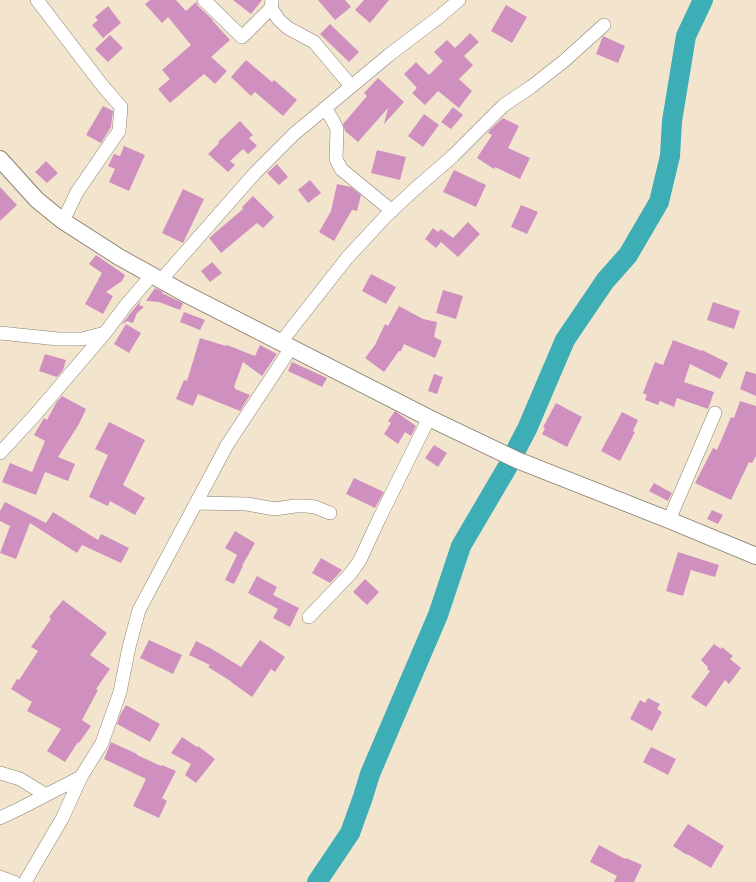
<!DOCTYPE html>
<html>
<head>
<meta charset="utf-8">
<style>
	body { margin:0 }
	canvas { display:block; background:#f3e5cd }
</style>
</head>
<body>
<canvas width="756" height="882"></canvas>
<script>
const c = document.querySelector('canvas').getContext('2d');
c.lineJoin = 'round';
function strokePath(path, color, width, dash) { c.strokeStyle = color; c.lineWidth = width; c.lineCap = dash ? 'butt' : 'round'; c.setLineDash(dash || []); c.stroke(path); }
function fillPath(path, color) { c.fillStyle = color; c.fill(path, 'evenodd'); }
strokePath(new Path2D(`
	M517,448l10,-19 38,-89 40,-59 23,-26 31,-53 11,-46 2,-35 14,-85 17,-36
	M317,882l33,-49 13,-36 7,-23 68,-159 23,-69 47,-80`), '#3daeb6', 20);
fillPath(new Path2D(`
	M150,0h26l10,11 10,-9 2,4 15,14h-1l18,20 -19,17 16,14 -12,13 -11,-10 -34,29 -12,-14 12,-10 -8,-9 29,-25 -23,-28 -6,6 -17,-19z
	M233,0h29l-11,14z
	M318,0h27l6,7 -16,13z
	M364,0h25l-19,23 -15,-13z
	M506,5l21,12 -15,26 -21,-12z
	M108,6l13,17 -18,15 -11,-13 6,-5 -3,-3z
	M330,24l29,28 -10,10 -29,-28z
	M470,33l9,9 -15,14 9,9 -14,14 13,12 -13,17 -21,-17 -13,14 -13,-12 5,-5 -13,-14 12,-12 13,13 14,-14 -9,-9 13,-12 8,8z
	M110,35l13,13 -15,14 -13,-13z
	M603,36l22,10 -7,17 -22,-9z
	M246,60l26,22 2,-2 23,20 -14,16 -28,-24 -4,4 -20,-19z
	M378,78l26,24 -20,22 4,-16 -30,34 -13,-11 -2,-7 24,-28 -3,-3z
	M103,106l10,5 -2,16 -10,16 -15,-8z
	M453,107l10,8 -12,14 -10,-7z
	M424,114l15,11 -16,22 -15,-11z
	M503,118l16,8 -11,22 22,10 -10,21 -25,-12 -1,2 -17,-11 15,-23 -4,-2 2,-3z
	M240,121l13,14 -4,3 8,8 -9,8 -5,-5 -13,12 5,4 -7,7 -20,-18 11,-11 -1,-1z
	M124,146l21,9 -16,36 -20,-9 6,-13 -7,-3 6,-12 6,2z
	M377,150l29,7 -6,23 -29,-7z
	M46,161l12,12 -11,10 -12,-11z
	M277,164l11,13 -9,8 -12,-12z
	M454,170l32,15 -10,22 -33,-15z
	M310,180l11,13 -13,10 -10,-13z
	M337,184l14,3 10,8 -4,16 -5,-1 -18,31 -15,-9 12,-21z
	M0,187l17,18 -17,16z
	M183,189l21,10 -21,44 -21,-10z
	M253,196l21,21 -11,11 -6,-5 -36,30 -12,-15 34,-29 -1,-2z
	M521,205l17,7 -11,22 -16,-7z
	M468,222l12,12 -22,23 -17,-15 -5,6 -11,-9 8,-11 5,4 3,-3 12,9z
	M96,255l29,20 -3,6 -16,11 7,4 -10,18 -18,-10 17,-31 -13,-9z
	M212,262l10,11 -12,9 -9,-11z
	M371,274l25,13 -10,17 -24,-13z
	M155,288l8,4 -1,1 21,10 -3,7 -21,-8 -13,-1z
	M443,290l20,6 -7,23 -20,-6z
	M141,300l-2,5 5,2 -7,6 -4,10 -6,-2 -4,3h-1z
	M713,302l27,9 -6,18 -27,-9z
	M399,306l24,13 14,3 -3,15 8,4 -7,17 -31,-14 -3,7h-2l-15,21 -19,-14 10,-13 10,-21 3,2z
	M184,312l21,8 -5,10 -20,-8z
	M126,324l15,9 -12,20 -15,-9z
	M200,338l26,8 1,-1 28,11 5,-11 17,9 -15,22 -19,-14 -9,25h1v2l15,6 -10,16 -42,-17 -5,12 -17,-7 8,-19 3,1z
	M673,340l29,11v-1l26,13 -8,16 -30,-15 -6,18 30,10 -6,17 -31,-11 -3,9 -14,-6 -2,4 -13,-5 2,-5 -4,-2 12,-31 8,3z
	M45,354l21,6 -3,10 -6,7 -18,-6z
	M292,362l35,16 -5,9 -34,-16z
	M746,371l10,3v22l-16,-7z
	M434,374l9,3 -6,17 -9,-3z
	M62,396l24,13 -7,15 -21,33 17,7 -7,17 -23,-9 -9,23 -34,-13 8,-19 22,9 13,-31 -11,-6 10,-17 3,2 9,-17z
	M740,401l16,5v50l-4,7 -3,-1 -18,38 -36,-17 18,-35 4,2 14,-33 3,1z
	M556,403l26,14 -15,30 -25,-13 3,-6 -2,-1z
	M395,411l21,15 -5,10 -6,-4 -7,12 -14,-10 7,-11 -3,-2z
	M622,412l16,8 -5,11 2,1 -15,29 -19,-10z
	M109,422l36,18 -22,45 22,13 -10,17 -25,-14 -2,5 -19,-9 19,-42 -13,-6z
	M434,445l13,8 -9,14 -13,-9z
	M354,478l30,14 -9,16 -29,-14z
	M654,483l18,10 -4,8 -19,-10z
	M5,502l41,21 7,-11 45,28 3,-6 28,14 -8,15 -39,-18 -5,8 -47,-30 -14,36 -16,-6 10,-27 -10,-5v-10z
	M712,510l11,5 -5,9 -11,-5z
	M235,531l20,12 -13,23h1l-9,18 -9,-4 12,-25 -12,-7z
	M678,552l41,13 -4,12 -24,-7 -8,26 -17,-5z
	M321,558l21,12 -12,13 -18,-10z
	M257,576l20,11 -4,8 26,13 -9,19 -17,-9 5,-9 -30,-16z
	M365,579l14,13 -12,13 -14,-13z
	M63,600l44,33 -17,22 20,14 -14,20 2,1 -16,30 9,6 -12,17 -1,-1 -13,20 -18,-11 14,-22 -34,-18 5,-9 -21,-13 6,-10 2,1 19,-29 -7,-4 20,-28 -2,-2z
	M149,640l33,15 -9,19 -33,-16z
	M260,640l25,17 -10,15 -4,-3 -19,28 -21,-15h1l-24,-15 2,-2 -21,-10 7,-14 16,8 29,18z
	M714,644l7,5 1,-2 11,9 -3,3 11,9 -12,16 -4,-4 -19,27 -15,-10 19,-26 -3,-2 1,-2 -7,-7z
	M648,698l12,6 -3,5 5,3 -10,19 -22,-12 10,-19 5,3z
	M126,705l34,19 -10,18 -33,-18 3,-9z
	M182,737l15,10 1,-1 17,13 -19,24 -11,-8 6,-11 -20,-11z
	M111,742l26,12v1l24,11 1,-1 14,6 -14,27 5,3 -8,17 -26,-12 13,-27 -42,-20z
	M651,747l25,12 -8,16 -25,-13z
	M688,824l36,22 -13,22 -24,-14v1l-14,-9z
	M599,845l26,14 1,-1 16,7 -8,17h-20l3,-6 -27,-14z`), '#d090bf');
const minor = new Path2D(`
	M37,0l65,85 19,22 -2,24 -42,61 -14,29
	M204,0l38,37 29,-29
	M272,0l-1,8 8,12 9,8 26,14 37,44
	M325,108l7,11 5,10 -1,30 5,10 51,42
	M161,280l94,-107 39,-39 95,-79 50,-38 20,-17
	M0,333l58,6h24l23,-6
	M281,342l66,-84 39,-42 29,-27 38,-33 51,-51 27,-18 33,-26 40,-36
	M0,453l36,-39 69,-81 21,-28 26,-30
	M197,503l50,1 28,5 20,-3h11l9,1 15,6
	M669,520l46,-107
	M309,617l42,-44 9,-13 19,-41 50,-101
	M0,773l20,6 26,16 35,-18
	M0,818l19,-9 27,-14
	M0,877l14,5
	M25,882l38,-65 18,-40 21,-34 18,-51 9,-45 10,-37 88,-165 64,-97`);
const tertiary = new Path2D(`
	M0,159l37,41 26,21 56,36 65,36 245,125 88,42 152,60 87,36`);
strokePath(minor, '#888074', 14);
strokePath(tertiary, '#888074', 18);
strokePath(minor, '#fff', 13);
strokePath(tertiary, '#fff', 16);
</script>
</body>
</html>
